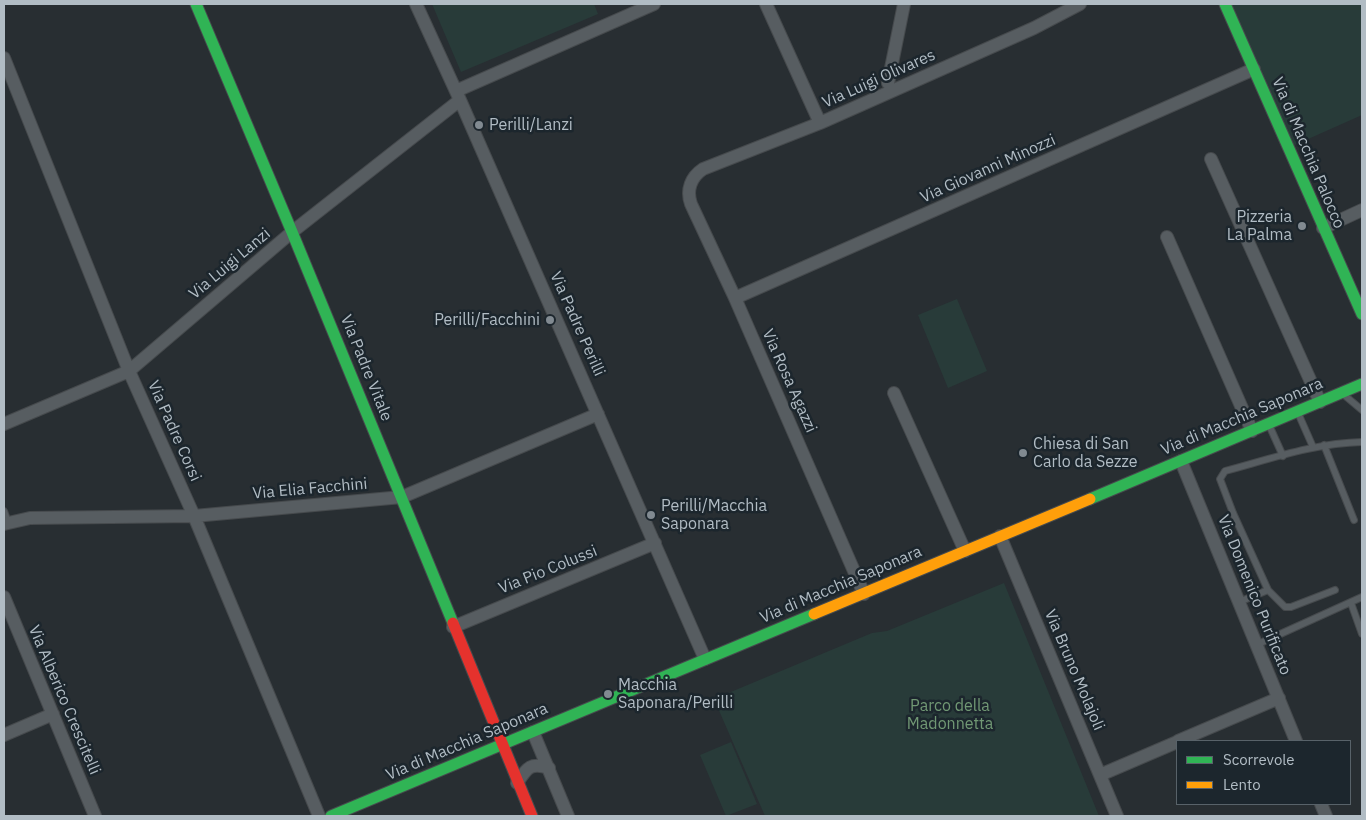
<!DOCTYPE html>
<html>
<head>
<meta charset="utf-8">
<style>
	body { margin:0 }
	#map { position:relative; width:1366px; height:820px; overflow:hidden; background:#282e32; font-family:"IBM Plex Sans",sans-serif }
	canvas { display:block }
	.frame { position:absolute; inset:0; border:5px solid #b1bcc4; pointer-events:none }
	.legend { position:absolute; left:1176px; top:740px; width:175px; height:65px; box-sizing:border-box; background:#1c262d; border:1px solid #586269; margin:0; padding:6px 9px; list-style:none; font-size:15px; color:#b1bcc4 }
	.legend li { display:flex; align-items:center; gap:10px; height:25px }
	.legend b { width:25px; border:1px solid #586269 }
</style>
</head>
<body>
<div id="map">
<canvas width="1366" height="820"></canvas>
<div class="frame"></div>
<ul class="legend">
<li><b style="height:6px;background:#30b455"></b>Scorrevole</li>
<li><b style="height:6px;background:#ff9f0a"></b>Lento</li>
</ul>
</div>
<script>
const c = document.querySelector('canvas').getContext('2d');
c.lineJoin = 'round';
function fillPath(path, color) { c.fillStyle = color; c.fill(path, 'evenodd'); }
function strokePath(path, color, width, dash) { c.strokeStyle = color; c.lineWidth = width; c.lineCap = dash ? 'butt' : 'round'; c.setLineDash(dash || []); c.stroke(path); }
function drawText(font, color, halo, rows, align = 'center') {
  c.font = font + ' "IBM Plex Sans",sans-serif'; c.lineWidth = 5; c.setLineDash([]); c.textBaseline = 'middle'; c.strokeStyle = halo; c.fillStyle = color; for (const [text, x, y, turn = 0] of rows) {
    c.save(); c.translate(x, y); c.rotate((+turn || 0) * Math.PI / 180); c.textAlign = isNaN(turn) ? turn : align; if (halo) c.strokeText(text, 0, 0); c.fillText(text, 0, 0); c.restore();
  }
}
fillPath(new Path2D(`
	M432,4h162l4,10 -137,58z
	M1225,4h137v111l-74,33z
	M957,299l30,72 -39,17 -30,-73z
	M1004,583l95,233h-334l-51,-117 158,-66 15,-2z
	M731,742l26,62 -31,12 -26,-61z`), '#283b39');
const lane = new Path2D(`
	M1343,394l19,16
	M1298,413l15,34
	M1269,425l14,31
	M1324,445l30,75
	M4,511l4,11
	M1335,590l-44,17h-6l-17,-17 -35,-77 -13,-34 5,-8c45,-12 90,-28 137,-29
	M1239,602l29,-12
	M1351,603l11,31
	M1256,645l106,-48`);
const street = new Path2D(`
	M416,4l44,96 245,559
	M766,4l54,119
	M4,58l125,313 65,145 125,300
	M888,83l16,-79
	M456,91l198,-87
	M1211,159l109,243
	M1323,228l39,-18
	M1167,237l85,194
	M735,298l519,-229
	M894,393l71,158
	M4,424l125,-53 163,-139 168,-132
	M1181,461l115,280
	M4,524l26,-6 164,-2 208,-19 196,-83
	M1000,536l117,280
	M864,594l-129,-296 -44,-94c-5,-14 0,-27 12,-35l117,-46 214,-95 46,-24
	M4,597l91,219
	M453,627l202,-84
	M533,732l35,84
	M4,735l49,-21
	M1178,741l101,-43
	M1100,775l77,-33
	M517,783c10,-15 13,-21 32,-15
	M1321,804l5,12`);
const fast = new Path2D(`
	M196,4l96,228 161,391
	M1225,4l137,310
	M1090,499l272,-115
	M331,816l483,-202`);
const slow = new Path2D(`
	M814,614l276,-115`);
const jam = new Path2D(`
	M453,623l79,193`);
strokePath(lane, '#464a4d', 8);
strokePath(street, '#464a4d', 14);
strokePath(fast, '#464a4d', 13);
strokePath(slow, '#464a4d', 13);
strokePath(jam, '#464a4d', 13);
strokePath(lane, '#575d61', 6);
strokePath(street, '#575d61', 12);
strokePath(fast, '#30b455', 11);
strokePath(slow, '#ff9f0a', 11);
strokePath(jam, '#e5322d', 11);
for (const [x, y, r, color] of [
	[479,125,5,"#818a91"],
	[1302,226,5,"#818a91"],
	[550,320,5,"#818a91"],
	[1023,453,5,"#818a91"],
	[651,515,5,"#818a91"],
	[608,694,5,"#818a91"]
]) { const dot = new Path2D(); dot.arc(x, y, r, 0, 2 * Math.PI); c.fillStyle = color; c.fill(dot); strokePath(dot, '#1c262d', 2); }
drawText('16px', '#b1bcc4', '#1c262d', [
	["Via Luigi Olivares",879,79,-24],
	["Via di Macchia Palocco",1308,153,67],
	["Via Giovanni Minozzi",988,169,-24],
	["Via Luigi Lanzi",230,264,-40],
	["Via Padre Perilli",577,324,66],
	["Via Padre Vitale",366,368,68],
	["Via Rosa Agazzi",789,381,66],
	["Via di Macchia Saponara",1242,417,-23],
	["Via Padre Corsi",174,431,66],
	["Via Elia Facchini",310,489,-5],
	["Via Pio Colussi",548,570,-22],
	["Via di Macchia Saponara",841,585,-23],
	["Via Domenico Purificato",1254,595,68],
	["Via Bruno Molajoli",1074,670,67],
	["Via Alberico Crescitelli",64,700,67],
	["Via di Macchia Saponara",467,742,-23]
]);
drawText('16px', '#b1bcc4', '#1c262d', [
	["Perilli/Lanzi",489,125],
	["Pizzeria",1292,217,"right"],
	["La Palma",1292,235,"right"],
	["Perilli/Facchini",540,320,"right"],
	["Chiesa di San",1033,444],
	["Carlo da Sezze",1033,462],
	["Perilli/Macchia",661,506],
	["Saponara",661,524],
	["Macchia",618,685],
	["Saponara/Perilli",618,703]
], 'left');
drawText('16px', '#719874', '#1c262d', [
	["Parco della",950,706],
	["Madonnetta",950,724]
]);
</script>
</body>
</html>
